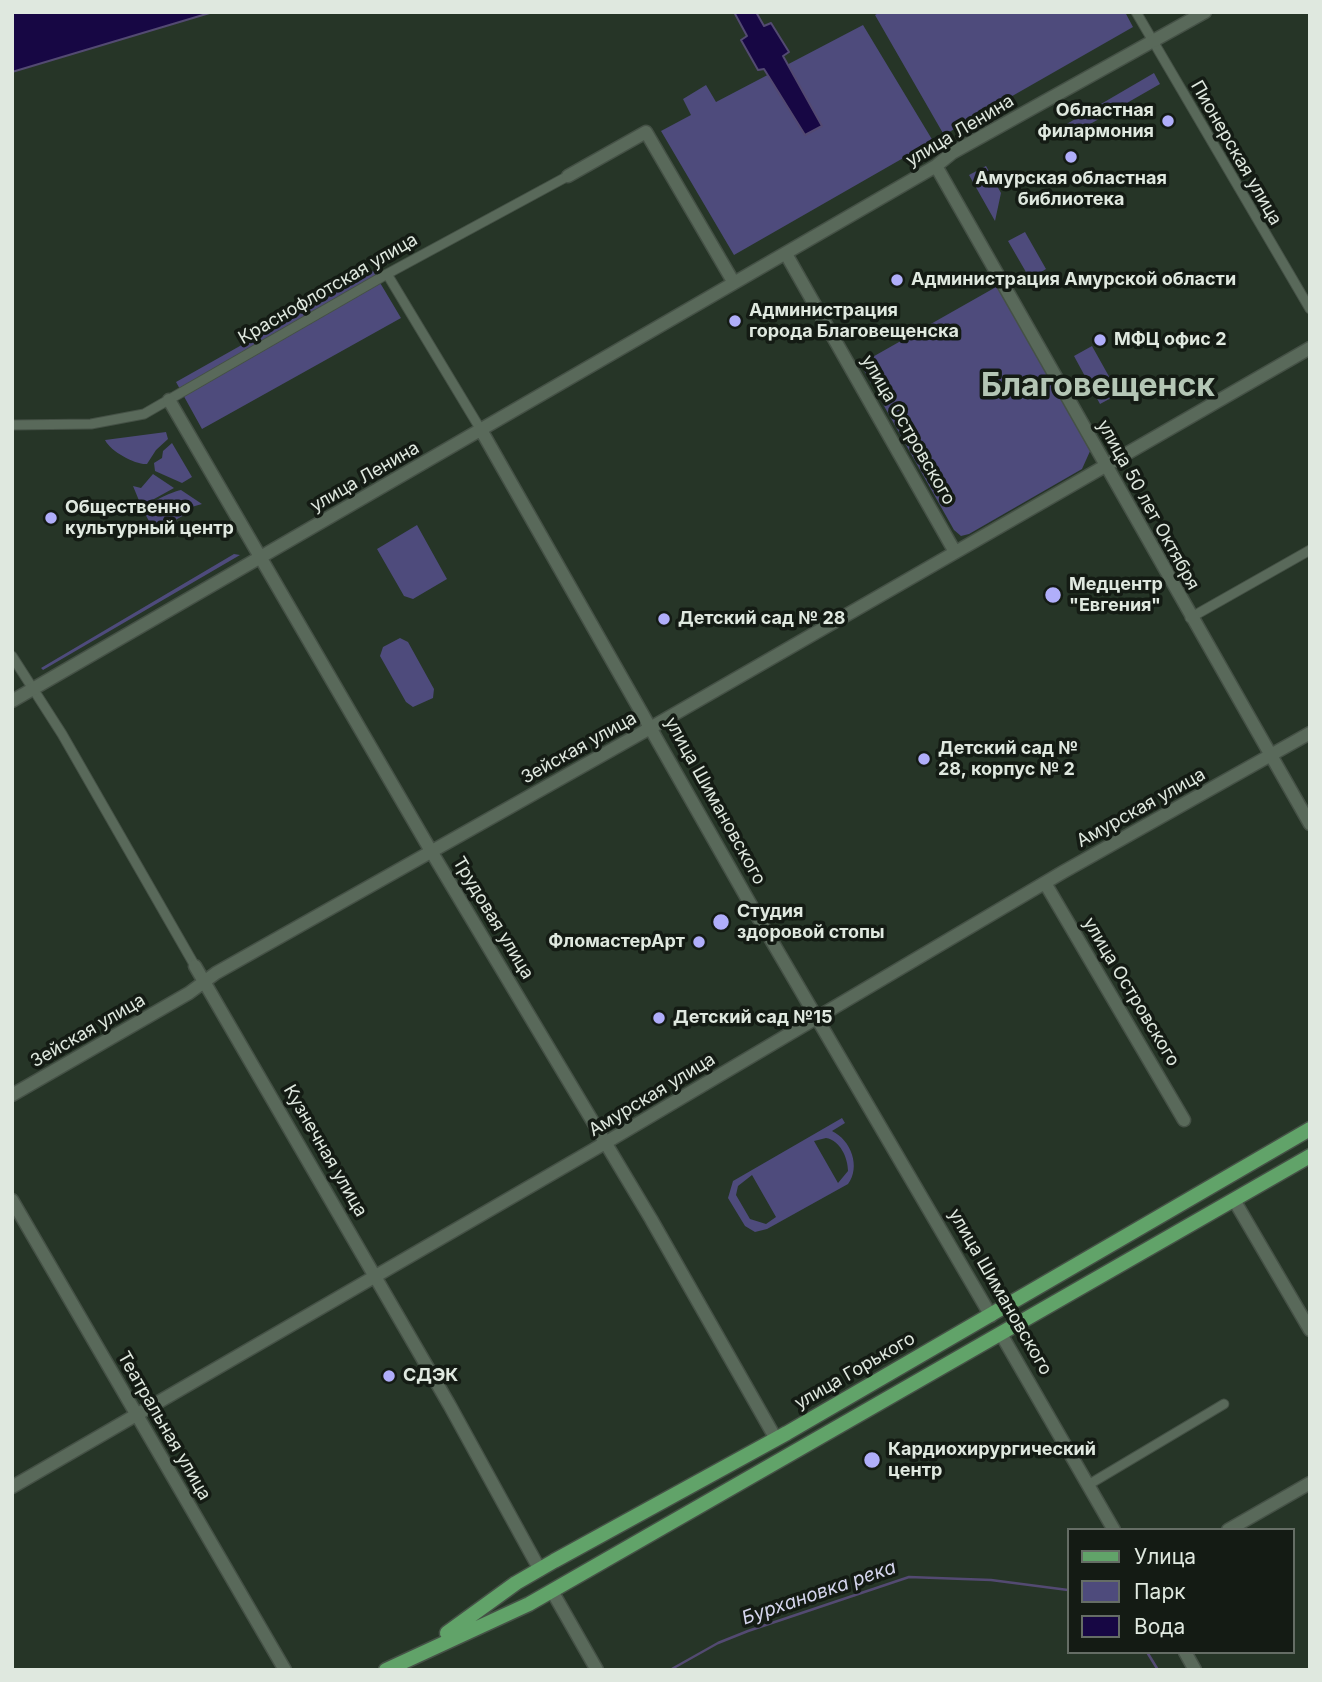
<!DOCTYPE html>
<html>
<head>
<meta charset="utf-8">
<style>
	body { margin:0 }
	#map { position:relative; width:1322px; height:1682px; overflow:hidden; background:#263527; font-family:Inter,sans-serif }
	canvas { display:block }
	.frame { position:absolute; inset:0; border:14px solid #dfe8df; pointer-events:none }
	.legend { position:absolute; left:1067px; top:1528px; width:228px; height:126px; box-sizing:border-box; background:#141b14; border:2px solid #656d65; margin:0; padding:9px 12px; list-style:none; font-size:21px; color:#dfe8df }
	.legend li { display:flex; align-items:center; gap:14px; height:35px }
	.legend b { width:35px; border:2px solid #656d65 }
</style>
</head>
<body>
<div id="map">
<canvas width="1322" height="1682"></canvas>
<div class="frame"></div>
<ul class="legend">
<li><b style="height:9px;background:#61a369"></b>Улица</li>
<li><b style="height:19px;background:#4e4b7c"></b>Парк</li>
<li><b style="height:19px;background:#170744"></b>Вода</li>
</ul>
</div>
<script>
const c = document.querySelector('canvas').getContext('2d');
c.lineJoin = 'round';
function fillPath(path, color) { c.fillStyle = color; c.fill(path, 'evenodd'); }
function strokePath(path, color, width, dash) { c.strokeStyle = color; c.lineWidth = width; c.lineCap = dash ? 'butt' : 'round'; c.setLineDash(dash || []); c.stroke(path); }
function drawText(font, color, halo, rows, align = 'center') {
  c.font = font + ' Inter,sans-serif'; c.lineWidth = 7; c.setLineDash([]); c.textBaseline = 'middle'; c.strokeStyle = halo; c.fillStyle = color; for (const [text, x, y, turn = 0] of rows) {
    c.save(); c.translate(x, y); c.rotate((+turn || 0) * Math.PI / 180); c.textAlign = isNaN(turn) ? turn : align; if (halo) c.strokeText(text, 0, 0); c.fillText(text, 0, 0); c.restore();
  }
}
fillPath(new Path2D(`
	M880,12h245l8,15 -189,108 -69,-120z
	M863,25l70,116 -199,114 -73,-124 30,-16 -8,-16 23,-14 10,17z
	M1154,73l6,11 -89,51 -6,-10z
	M986,166l15,27 -6,28 -26,-46z
	M1025,232l21,37 -16,10 -22,-38z
	M373,271l28,47 -199,111 -26,-47z
	M996,287l7,2 88,160 -9,20 -113,65 -8,2 -7,-6 -92,-163 7,-8z
	M1092,346l24,43 -3,8 -13,7 -26,-48z
	M166,432l2,7 -12,11 -9,14c-11,1 -36,-12 -42,-24z
	M172,443l20,34 -10,6 -27,-12 -1,-8 8,-5 1,-7z
	M153,474l21,14 -29,16 -5,-1 -7,-17 8,2z
	M181,490l21,14 -14,4 -4,7 -17,10 -18,-4 -5,-9c6,-11 25,-19 37,-22z
	M417,525l30,54 -34,20 -9,-3 -27,-47z
	M234,554l6,1 -197,115 -2,-2z
	M400,638l8,4 26,47 -1,9 -20,9 -7,-5 -26,-46 3,-9z
	M842,1118l3,5 -13,8c19,9 29,36 16,53l-81,45 -12,3 -10,-6 -17,-28 5,-17zM826,1138c14,2 22,20 22,33l-10,12 -24,-42zM752,1175l24,42 -10,7 -16,-5 -14,-24 2,-9z`), '#4e4b7c');
const water = new Path2D(`
	M12,12h201l-201,60z
	M734,12h22l8,14 7,-3 18,29 -6,4 39,70 -17,9 -41,-66 -6,1 -17,-30 6,-4z`);
fillPath(water, '#170744');
strokePath(water, '#534a72', 2);
strokePath(new Path2D(`
	M1147,1652l11,18
	M670,1670l48,-27 30,-12 161,-54 82,3 77,10`), '#534a72', 2.5);
const street = new Path2D(`
	M1136,12l174,297
	M387,274l94,156
	M12,425l79,-1 53,-10 243,-140 181,-98
	M1190,618l120,-68
	M12,656l50,78 133,232
	M1088,1485l136,-81`);
const secondary = new Path2D(`
	M936,166l374,658
	M568,176l78,-44 88,151
	M786,254l169,298
	M169,400l262,451 220,368 125,220
	M481,430l275,484 235,402
	M12,701l924,-535 16,-13 253,-141
	M1045,883l139,237
	M195,966l255,440 90,164
	M12,1095l177,-102 27,-20 436,-246 658,-379
	M12,1200l273,470
	M1234,1200l76,130
	M1001,1334l113,196
	M12,1487l593,-344 458,-271 247,-139
	M1228,1530l82,-47
	M552,1591l45,79
	M1185,1652l10,18`);
const primary = new Path2D(`
	M447,1633l69,-50 38,-22 233,-128 523,-304
	M386,1670l143,-66 781,-448`);
strokePath(street, '#455146', 11);
strokePath(secondary, '#455146', 15);
strokePath(primary, '#455146', 17);
strokePath(street, '#59695a', 9);
strokePath(secondary, '#59695a', 12);
strokePath(primary, '#61a369', 14);
for (const [x, y, r, color] of [
	[1168,121,7,"#b0aefa"],
	[1071,157,7,"#b0aefa"],
	[897,280,7,"#b0aefa"],
	[735,321,7,"#b0aefa"],
	[1100,340,7,"#b0aefa"],
	[51,518,7,"#b0aefa"],
	[1053,595,9,"#b0aefa"],
	[664,619,7,"#b0aefa"],
	[924,759,7,"#b0aefa"],
	[721,922,9,"#b0aefa"],
	[699,942,7,"#b0aefa"],
	[659,1018,7,"#b0aefa"],
	[389,1376,7,"#b0aefa"],
	[872,1460,9,"#b0aefa"]
]) { const dot = new Path2D(); dot.arc(x, y, r, 0, 2 * Math.PI); c.fillStyle = color; c.fill(dot); strokePath(dot, '#141b14', 2.5); }
drawText('bold 18px', '#dfe8df', '#141b14', [
	["Областная",1154,111,"right"],
	["филармония",1154,132,"right"],
	["Амурская областная",1071,179,"center"],
	["библиотека",1071,200,"center"],
	["Администрация Амурской области",911,280],
	["Администрация",749,311],
	["города Благовещенска",749,332],
	["МФЦ офис 2",1114,340],
	["Общественно",65,508],
	["культурный центр",65,529],
	["Медцентр",1069,585],
	["\"Евгения\"",1069,606],
	["Детский сад № 28",678,619],
	["Детский сад №",938,749],
	["28, корпус № 2",938,770],
	["Студия",737,912],
	["здоровой стопы",737,933],
	["ФломастерАрт",685,942,"right"],
	["Детский сад №15",673,1018],
	["СДЭК",403,1376],
	["Кардиохирургический",888,1450],
	["центр",888,1471]
], 'left');
drawText('18px', '#dfe8df', '#141b14', [
	["улица Ленина",960,131,-31],
	["Пионерская улица",1236,153,60],
	["Краснофлотская улица",328,289,-30],
	["улица Островского",908,430,60],
	["улица Ленина",365,477,-30],
	["улица 50 лет Октября",1148,505,61],
	["Зейская улица",579,748,-29],
	["улица Шимановского",715,801,61],
	["Амурская улица",1141,808,-29],
	["Трудовая улица",493,918,59],
	["улица Островского",1131,992,59],
	["Зейская улица",88,1031,-30],
	["Амурская улица",652,1095,-31],
	["Кузнечная улица",325,1151,60],
	["улица Шимановского",1000,1292,60],
	["улица Горького",855,1371,-30],
	["Театральная улица",164,1426,60]
]);
drawText('italic 19px', '#d5d5ed', '#141b14', [
	["Бурхановка река",819,1593,-19]
]);
drawText('bold 32px', '#b4c6b5', '#141b14', [
	["Благовещенск",1098,386]
]);
</script>
</body>
</html>
